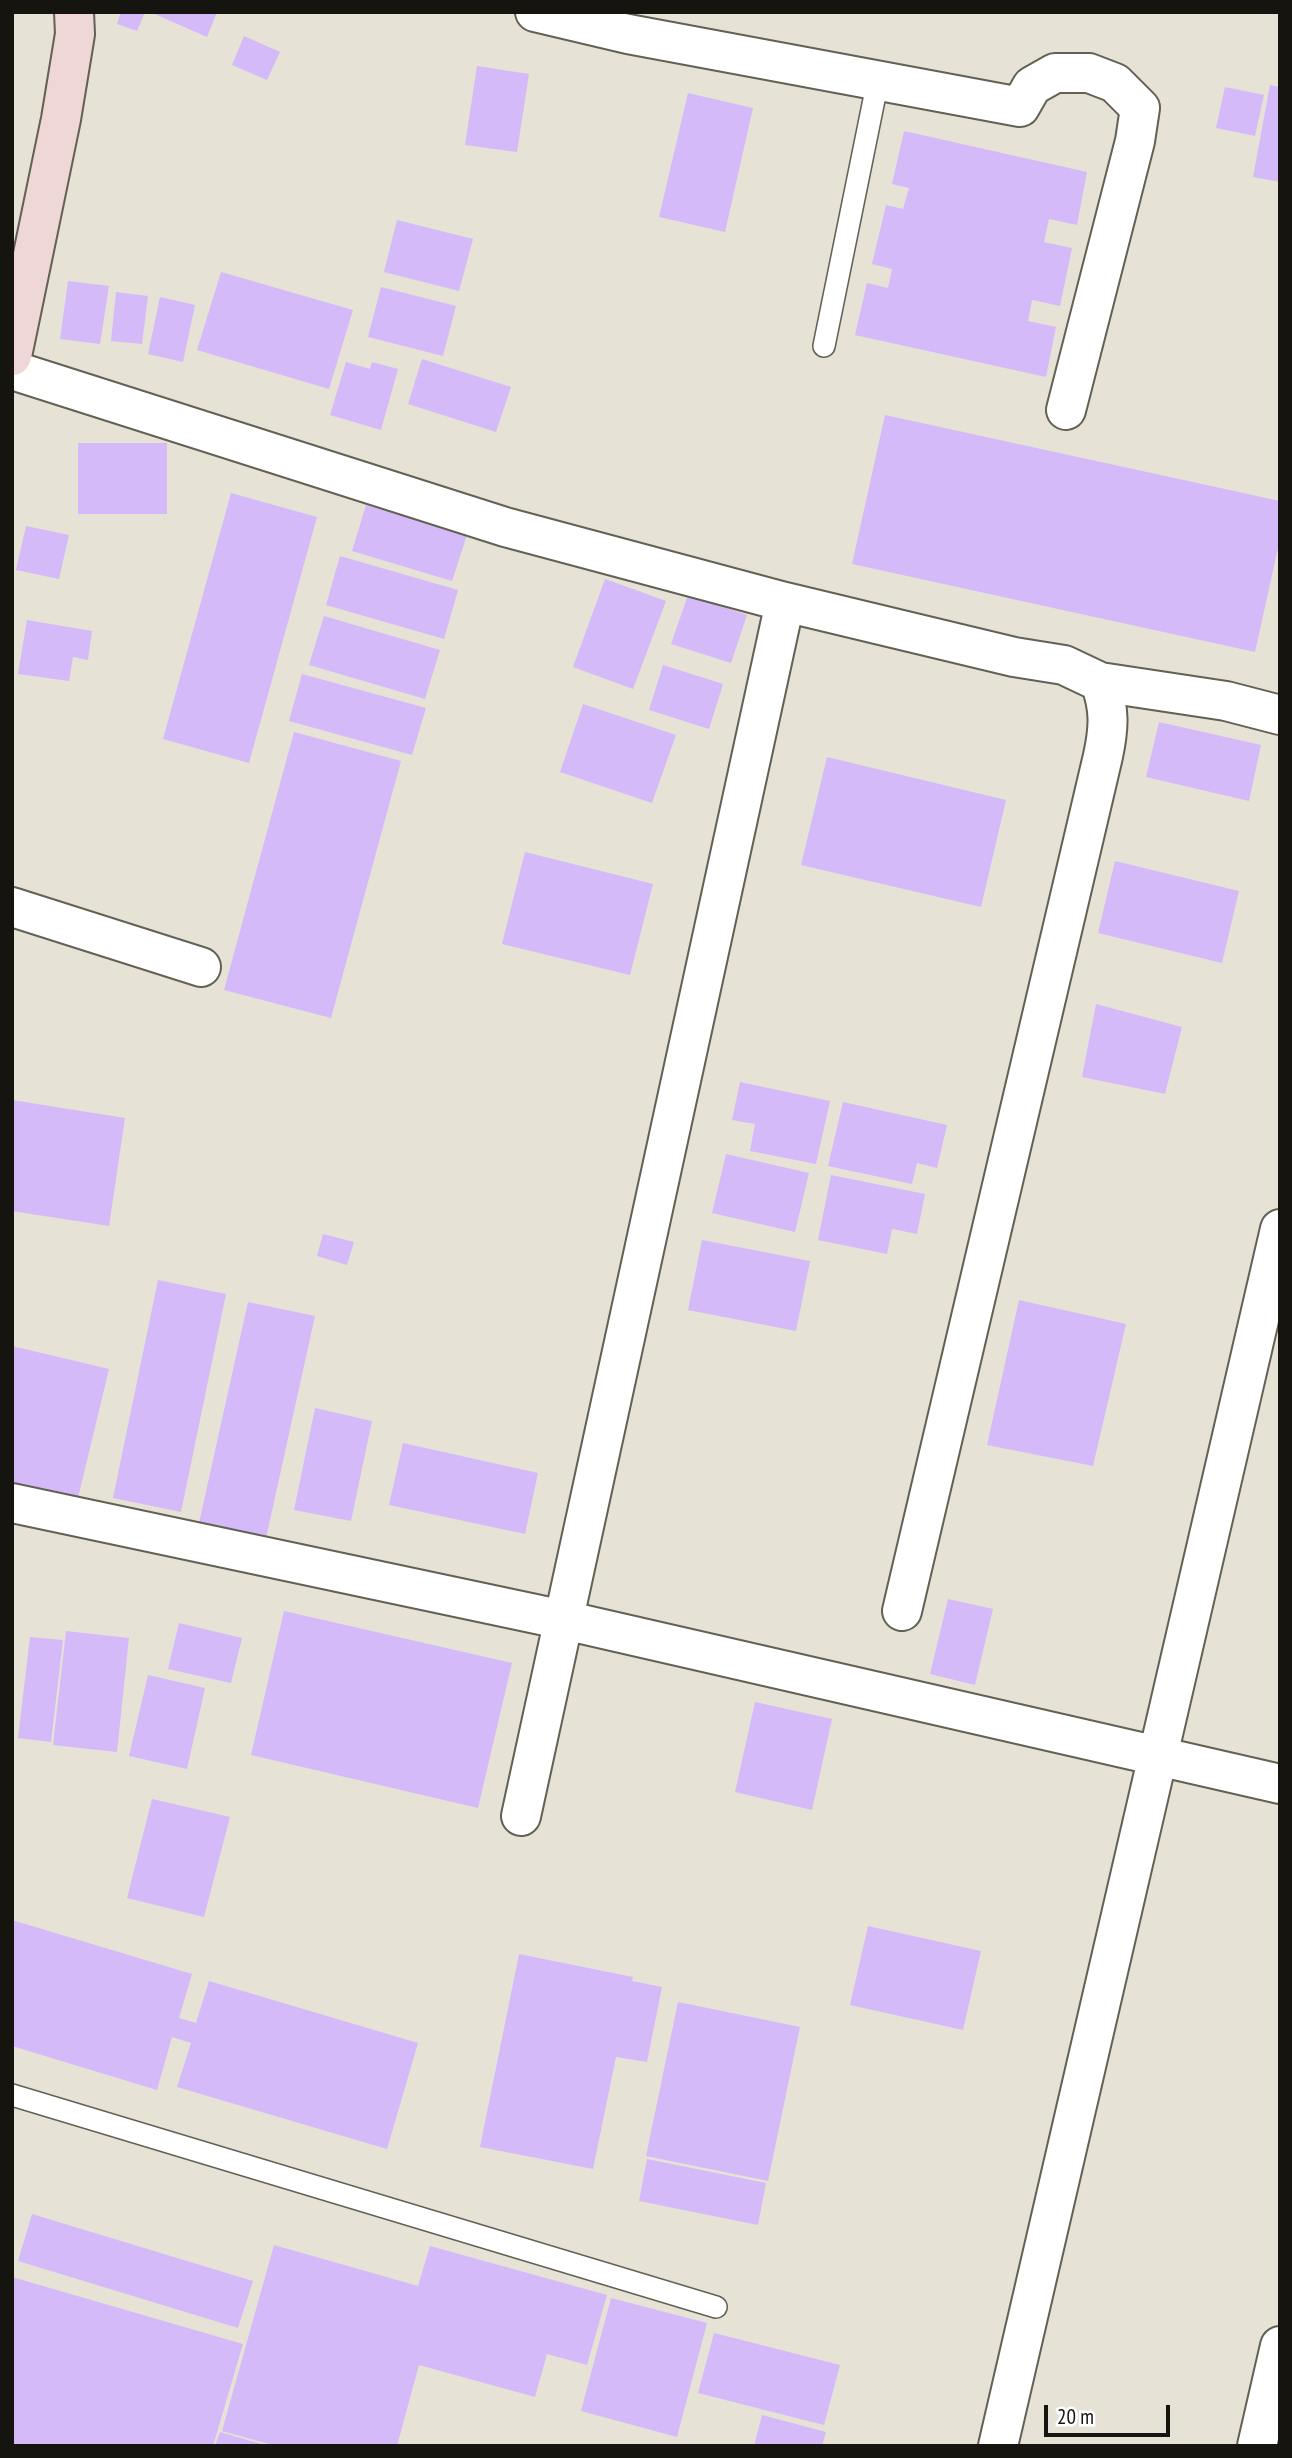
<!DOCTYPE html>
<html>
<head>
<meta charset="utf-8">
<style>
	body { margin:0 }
	#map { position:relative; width:1292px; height:2458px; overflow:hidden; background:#e6e2d5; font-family:"PT Sans Narrow",sans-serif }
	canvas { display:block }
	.frame { position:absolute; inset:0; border:14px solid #15140f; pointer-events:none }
	.scale { position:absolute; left:1044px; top:2405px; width:126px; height:32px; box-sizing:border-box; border:4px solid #15140f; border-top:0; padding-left:9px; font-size:21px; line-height:24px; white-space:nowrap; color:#15140f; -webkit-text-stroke:5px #fff; paint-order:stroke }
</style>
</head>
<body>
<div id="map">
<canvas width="1292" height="2458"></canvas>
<div class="frame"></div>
<div class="scale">20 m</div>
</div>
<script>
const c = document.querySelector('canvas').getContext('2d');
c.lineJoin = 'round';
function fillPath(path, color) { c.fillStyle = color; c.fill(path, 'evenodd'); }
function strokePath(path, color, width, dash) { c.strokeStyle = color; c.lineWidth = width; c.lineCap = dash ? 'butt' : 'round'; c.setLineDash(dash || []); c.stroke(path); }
fillPath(new Path2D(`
	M121,12h24l-8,19 -20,-7z
	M150,12h67l-10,25z
	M244,36l36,16 -13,28 -35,-15z
	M477,66l52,8 -12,78 -52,-7z
	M1270,85l10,2v95l-27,-5z
	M1225,87l39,8 -9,41 -39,-8z
	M688,93l65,15 -28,124 -66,-15z
	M904,131l183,41 -10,53 -28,-6 -5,23 28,6 -12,58 -28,-6 -4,21 28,6 -10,50 -191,-42 12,-52 21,5 4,-19 -20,-5 14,-59 17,4 6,-21 -17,-4z
	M397,220l76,19 -14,52 -75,-19z
	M221,272l132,38 -24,79 -132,-39z
	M68,281l41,5 -9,58 -40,-5z
	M381,287l75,19 -13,50 -75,-19z
	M116,292l32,4 -6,48 -31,-3z
	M160,297l35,8 -12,57 -35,-8z
	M422,359l89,28 -15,45 -88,-28z
	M346,362l24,7 2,-7 26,7 -17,61 -51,-15z
	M885,415l395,86v38l-25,113 -403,-88z
	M78,443h89v71h-89z
	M231,493l86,24 -68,246 -86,-24z
	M366,505l101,30 -15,46 -100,-30z
	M26,526l43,9 -10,44 -43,-9z
	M340,556l118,34 -14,49 -118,-34z
	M605,579l61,22 -33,88 -60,-22z
	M688,595l59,20 -16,48 -60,-19z
	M324,616l116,34 -15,49 -116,-34z
	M27,620l65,11 -4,29 -15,-3 -4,24 -51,-7z
	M663,665l60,19 -14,45 -60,-19z
	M302,674l124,34 -14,47 -123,-34z
	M583,704l93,31 -24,68 -92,-31z
	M1159,722l102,23 -12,56 -103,-24z
	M294,732l107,29 -70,257 -107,-28z
	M827,757l179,43 -25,107 -180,-42z
	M525,852l128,32 -23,91 -128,-31z
	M1115,861l124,30 -17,72 -124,-30z
	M1096,1004l86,23 -17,67 -83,-17z
	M740,1082l90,19 -14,63 -66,-13 5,-27 -23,-4z
	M12,1100l113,18 -16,108 -97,-15z
	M843,1102l104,23 -10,43 -20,-5 -5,21 -84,-18z
	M726,1154l83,19 -14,59 -83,-19z
	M831,1175l94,19 -8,40 -25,-5 -5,25 -69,-14z
	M323,1234l31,8 -7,23 -30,-9z
	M702,1240l108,21 -14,70 -108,-21z
	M158,1280l68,14 -45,218 -68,-14z
	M1019,1300l107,24 -33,142 -106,-21z
	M248,1302l67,14 -49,222 -67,-15z
	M12,1346l97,23 -31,129 -66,-15z
	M315,1408l57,13 -21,100 -57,-11z
	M403,1443l135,30 -13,61 -136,-29z
	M948,1599l45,10 -18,76 -45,-11z
	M284,1611l228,52 -34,145 -227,-53z
	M179,1623l63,15 -11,45 -63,-14z
	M66,1631l63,7 -12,114 -64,-7z
	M30,1637l33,3 -12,102 -33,-4z
	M148,1675l57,13 -18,81 -58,-13z
	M755,1702l77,17 -20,91 -77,-18z
	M152,1799l78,18 -26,100 -77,-19z
	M12,1920l180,54 -13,44 17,5 13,-42 209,62 -31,106 -210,-62 14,-44 -19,-6 -15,53 -145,-44z
	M868,1926l113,25 -18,79 -113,-25z
	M519,1954l114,23 -1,4 30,6 -15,75 -31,-5 -23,112 -113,-22z
	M678,2002l122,25 -32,154 -122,-25z
	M647,2159l119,24 -8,42 -119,-24z
	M32,2214l221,67 -15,47 -220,-67z
	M274,2245l144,41 12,-40 177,49 -20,70 -40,-11 -12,43 -116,-32 -22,81h-121l-54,-15z
	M12,2277l231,67 -30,102h-201z
	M611,2298l96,25 -30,114 -96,-26z
	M714,2333l126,32 -16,60 -126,-32z
	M762,2415l64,17 -4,14h-68z
	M220,2432l45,13v1h-50z`), '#d5bafa');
const service = new Path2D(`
	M824,346l54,-266
	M12,2095l704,212`);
const minor = new Path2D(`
	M535,12l93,22 392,73 12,-21 23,-13h34l26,10 25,25 -5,33 -69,269
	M12,370l493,157 280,75 229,55 50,8 36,17c10,27 9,46 3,74l-201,855
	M1100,682l126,19 54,14
	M12,907l189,60
	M12,1503l552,117 716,164
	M521,1816l264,-1214
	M998,2446l282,-1217
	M1257,2446l23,-100`);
const secondary = new Path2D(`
	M12,356l49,-237 14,-85 -1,-22`);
strokePath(service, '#636054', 24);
strokePath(minor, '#636054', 42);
strokePath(secondary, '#636054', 42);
strokePath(service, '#fff', 21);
strokePath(minor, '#fff', 38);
strokePath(secondary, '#efd7d8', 38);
</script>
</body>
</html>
